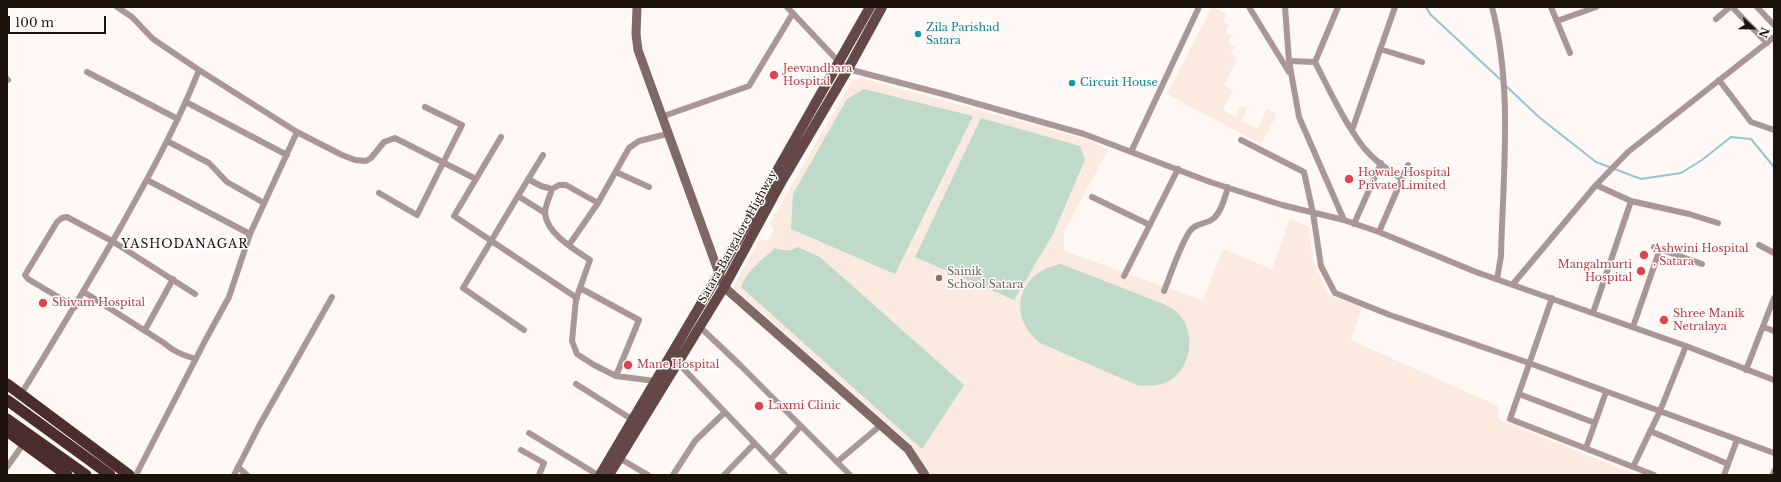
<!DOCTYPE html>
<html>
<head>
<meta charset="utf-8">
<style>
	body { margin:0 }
	#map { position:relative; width:1781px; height:482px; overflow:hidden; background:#fff8f4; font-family:"Libre Baskerville",serif }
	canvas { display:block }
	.frame { position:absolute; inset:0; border:8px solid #1e130c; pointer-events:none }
	.north { position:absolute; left:1733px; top:8px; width:40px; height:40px; -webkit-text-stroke:3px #fff; paint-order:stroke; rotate:112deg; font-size:11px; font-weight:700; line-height:16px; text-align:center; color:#1e130c }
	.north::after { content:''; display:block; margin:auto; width:14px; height:18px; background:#1e130c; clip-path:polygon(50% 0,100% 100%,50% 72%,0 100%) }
	.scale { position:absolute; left:8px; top:16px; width:98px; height:18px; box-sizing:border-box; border:2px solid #1e130c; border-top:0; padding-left:5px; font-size:12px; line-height:14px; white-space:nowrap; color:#1e130c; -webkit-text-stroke:3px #fff; paint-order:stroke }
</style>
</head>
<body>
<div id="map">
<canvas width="1781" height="482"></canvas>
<div class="frame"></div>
<div class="north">N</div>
<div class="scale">100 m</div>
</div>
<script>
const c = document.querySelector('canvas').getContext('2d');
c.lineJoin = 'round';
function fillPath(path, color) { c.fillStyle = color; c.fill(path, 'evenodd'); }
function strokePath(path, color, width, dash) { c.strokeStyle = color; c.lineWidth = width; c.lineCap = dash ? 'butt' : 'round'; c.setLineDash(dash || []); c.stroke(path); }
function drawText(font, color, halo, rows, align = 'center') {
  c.font = font + ' "Libre Baskerville",serif'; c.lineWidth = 3; c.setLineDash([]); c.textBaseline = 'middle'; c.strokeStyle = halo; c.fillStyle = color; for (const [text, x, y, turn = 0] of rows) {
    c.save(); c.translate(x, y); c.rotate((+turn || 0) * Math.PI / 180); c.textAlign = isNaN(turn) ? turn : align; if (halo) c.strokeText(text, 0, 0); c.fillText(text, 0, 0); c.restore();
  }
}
fillPath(new Path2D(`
	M1212,7l15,7 -4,8 6,3 -4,7 7,4 -4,7 7,4 -4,7 7,4 -14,27 9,5 -10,20 12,7 6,-11 6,3 -6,12 16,8 10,-20 10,5 -16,30 -94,-50z
	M860,78l225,61 23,11 -44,82v19l139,49 20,-51 49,20 18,-50 19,8 4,34 16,34 33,13 -11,32 147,66 1,14 138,55h-707l-20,-32 -177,-156 27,-48 8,2 6,-11 -4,-7 82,-142z`), '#faeae0');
fillPath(new Path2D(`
	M864,89l109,27 -78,158 -104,-45 2,-35 54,-95z
	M981,118l99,28 5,14 -32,74 -39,66 -99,-43z
	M798,247l22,10 144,128 -42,64 -181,-162c6,-17 21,-27 34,-39 9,3 15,4 23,-1z
	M1061,264l100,39c7,3 13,6 18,11 18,21 12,58 -14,69 -9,3 -18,3 -28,2l-97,-42c-34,-28 -22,-71 21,-79z`), '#c0dac9');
strokePath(new Path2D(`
	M1426,7l4,7 72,67
	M1505,85l35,33 56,44 45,17 40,-6 21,-13 29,-23 20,2 23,28`), '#93c5d2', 2);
strokePath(new Path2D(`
	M117,7l15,10 21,22 46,31 98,62 45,23 13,5 11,1 5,-3 13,-16 11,-4 81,41
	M787,7l51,54 10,8 95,25 141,40 126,48 72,23 62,15
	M1249,7l40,65
	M1285,7l4,54 10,56 45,103 35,12 97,40 210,74 88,34
	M1492,7c21,81 11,166 9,249l-4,23
	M1551,7l19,46
	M1732,7l35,36
	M1757,7l17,18
	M1716,19l14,-12
	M1557,21l39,-14
	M1380,49l42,13
	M1289,61l26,1c15,29 29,60 49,86 10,12 25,23 38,31
	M1315,62l23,-55
	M87,72l91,47
	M7,79l1,1
	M1719,80l32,42 23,8
	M186,102l101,53
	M661,117l88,-31 44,-73
	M1352,130l43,-123
	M501,137l-47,79 123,82
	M1241,140l63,32 9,41 8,53 14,27 55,22 139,48 245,90
	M167,141l42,22 18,19 37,21
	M1131,152l68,-145
	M616,172l33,15
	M528,179l13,7 11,3 7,-4h7l32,18
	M147,180l103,54
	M552,189c-2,7 -7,17 -7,24 1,20 30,37 45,47l-14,39 -4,42 5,13 17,11 22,11 39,5
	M379,193l38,22 45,-90 -37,-18
	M518,196l25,-41
	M1092,197l58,28
	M1631,201l58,13 29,9
	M1354,224l27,-61
	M1379,232l29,-67
	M569,245l29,-42 31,-55 10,-7 28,-7
	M1759,245l15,8
	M1654,247l48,17
	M1124,276l54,-107
	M1513,284l83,-99 32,-33 146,-115
	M580,288l59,32 -23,56
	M1164,291c7,-17 16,-46 26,-60 6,-9 17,-6 24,-13 8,-7 11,-22 14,-31
	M84,292l80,51c10,9 19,12 32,16
	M1552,298l-42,121 144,56
	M75,307l-47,-28 -3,-4 32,-53 5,-4 5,-1 45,24 83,53
	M1593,313l38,-112 -35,-16
	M1633,327l27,-78
	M1763,327l11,4
	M701,328l40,38 109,109
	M145,330l28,-51
	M524,330l-61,-42 55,-92 27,17
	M678,363l107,112
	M1746,370l28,-72
	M576,384l57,36
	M21,394c34,-54 66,-109 98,-164 29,-52 58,-104 80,-160
	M1519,394l76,29
	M1650,431l78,33
	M529,433l69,42
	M1586,448l20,-56
	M521,450l23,13 -5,12
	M619,458l29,17
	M771,459l30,-33
	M837,462l44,-37
	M7,467l17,-24
	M238,467l9,8
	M1633,467l27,-56 26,-65
	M136,475l70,-136 23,-42 21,-63 47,-102
	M234,475l25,-49 73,-129
	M673,475l22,-34 30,-29
	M724,475l30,-31
	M1724,475l13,-35
	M1773,475l1,-4`), '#a89796', 6);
strokePath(new Path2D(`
	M637,7l-1,27 2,16 86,237 184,162 17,26`), '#806867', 9);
strokePath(new Path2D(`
	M600,475l111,-188 159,-280
	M609,475l115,-188 55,-101 69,-117 34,-62`), '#634847', 10);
strokePath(new Path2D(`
	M7,384l122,91
	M7,400l103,75
	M7,419l79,56
	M7,431l60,44`), '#4b2d2c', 11);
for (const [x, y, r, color] of [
	[918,34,4,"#0f9aa8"],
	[774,75,5,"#e0444e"],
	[1072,83,4,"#0f9aa8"],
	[1349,179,5,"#e0444e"],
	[1644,255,5,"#e0444e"],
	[1641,271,5,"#e0444e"],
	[939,278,4,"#8d6e63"],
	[43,303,5,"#e0444e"],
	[1664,320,5,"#e0444e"],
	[628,365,5,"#e0444e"],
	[759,406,5,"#e0444e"]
]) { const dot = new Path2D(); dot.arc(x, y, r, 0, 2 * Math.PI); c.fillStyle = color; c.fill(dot); strokePath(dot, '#fff', 1.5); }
drawText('11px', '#0d838f', '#fff', [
	["Zila Parishad",926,28],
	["Satara",926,41],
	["Circuit House",1080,83]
], 'left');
drawText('11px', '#be3a42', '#fff', [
	["Jeevandhara",783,69],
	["Hospital",783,82],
	["Howale Hospital",1358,173],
	["Private Limited",1358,186],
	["Ashwini Hospital",1653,249],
	[", Satara",1653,262],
	["Mangalmurti",1632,265,"right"],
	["Hospital",1632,278,"right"],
	["Shivam Hospital",52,303],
	["Shree Manik",1673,314],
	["Netralaya",1673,327],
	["Mane Hospital",637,365],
	["Laxmi Clinic",768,406]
], 'left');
drawText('11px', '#1e130c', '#fff', [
	["Satara-Bangalore Highway",738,237,-61]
]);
drawText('11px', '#785e54', '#fff', [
	["Sainik",947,272],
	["School Satara",947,285]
], 'left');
c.letterSpacing = '1px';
drawText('12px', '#1e130c', '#fff', [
	["YASHODANAGAR",185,245]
]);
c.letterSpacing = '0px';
</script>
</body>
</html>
